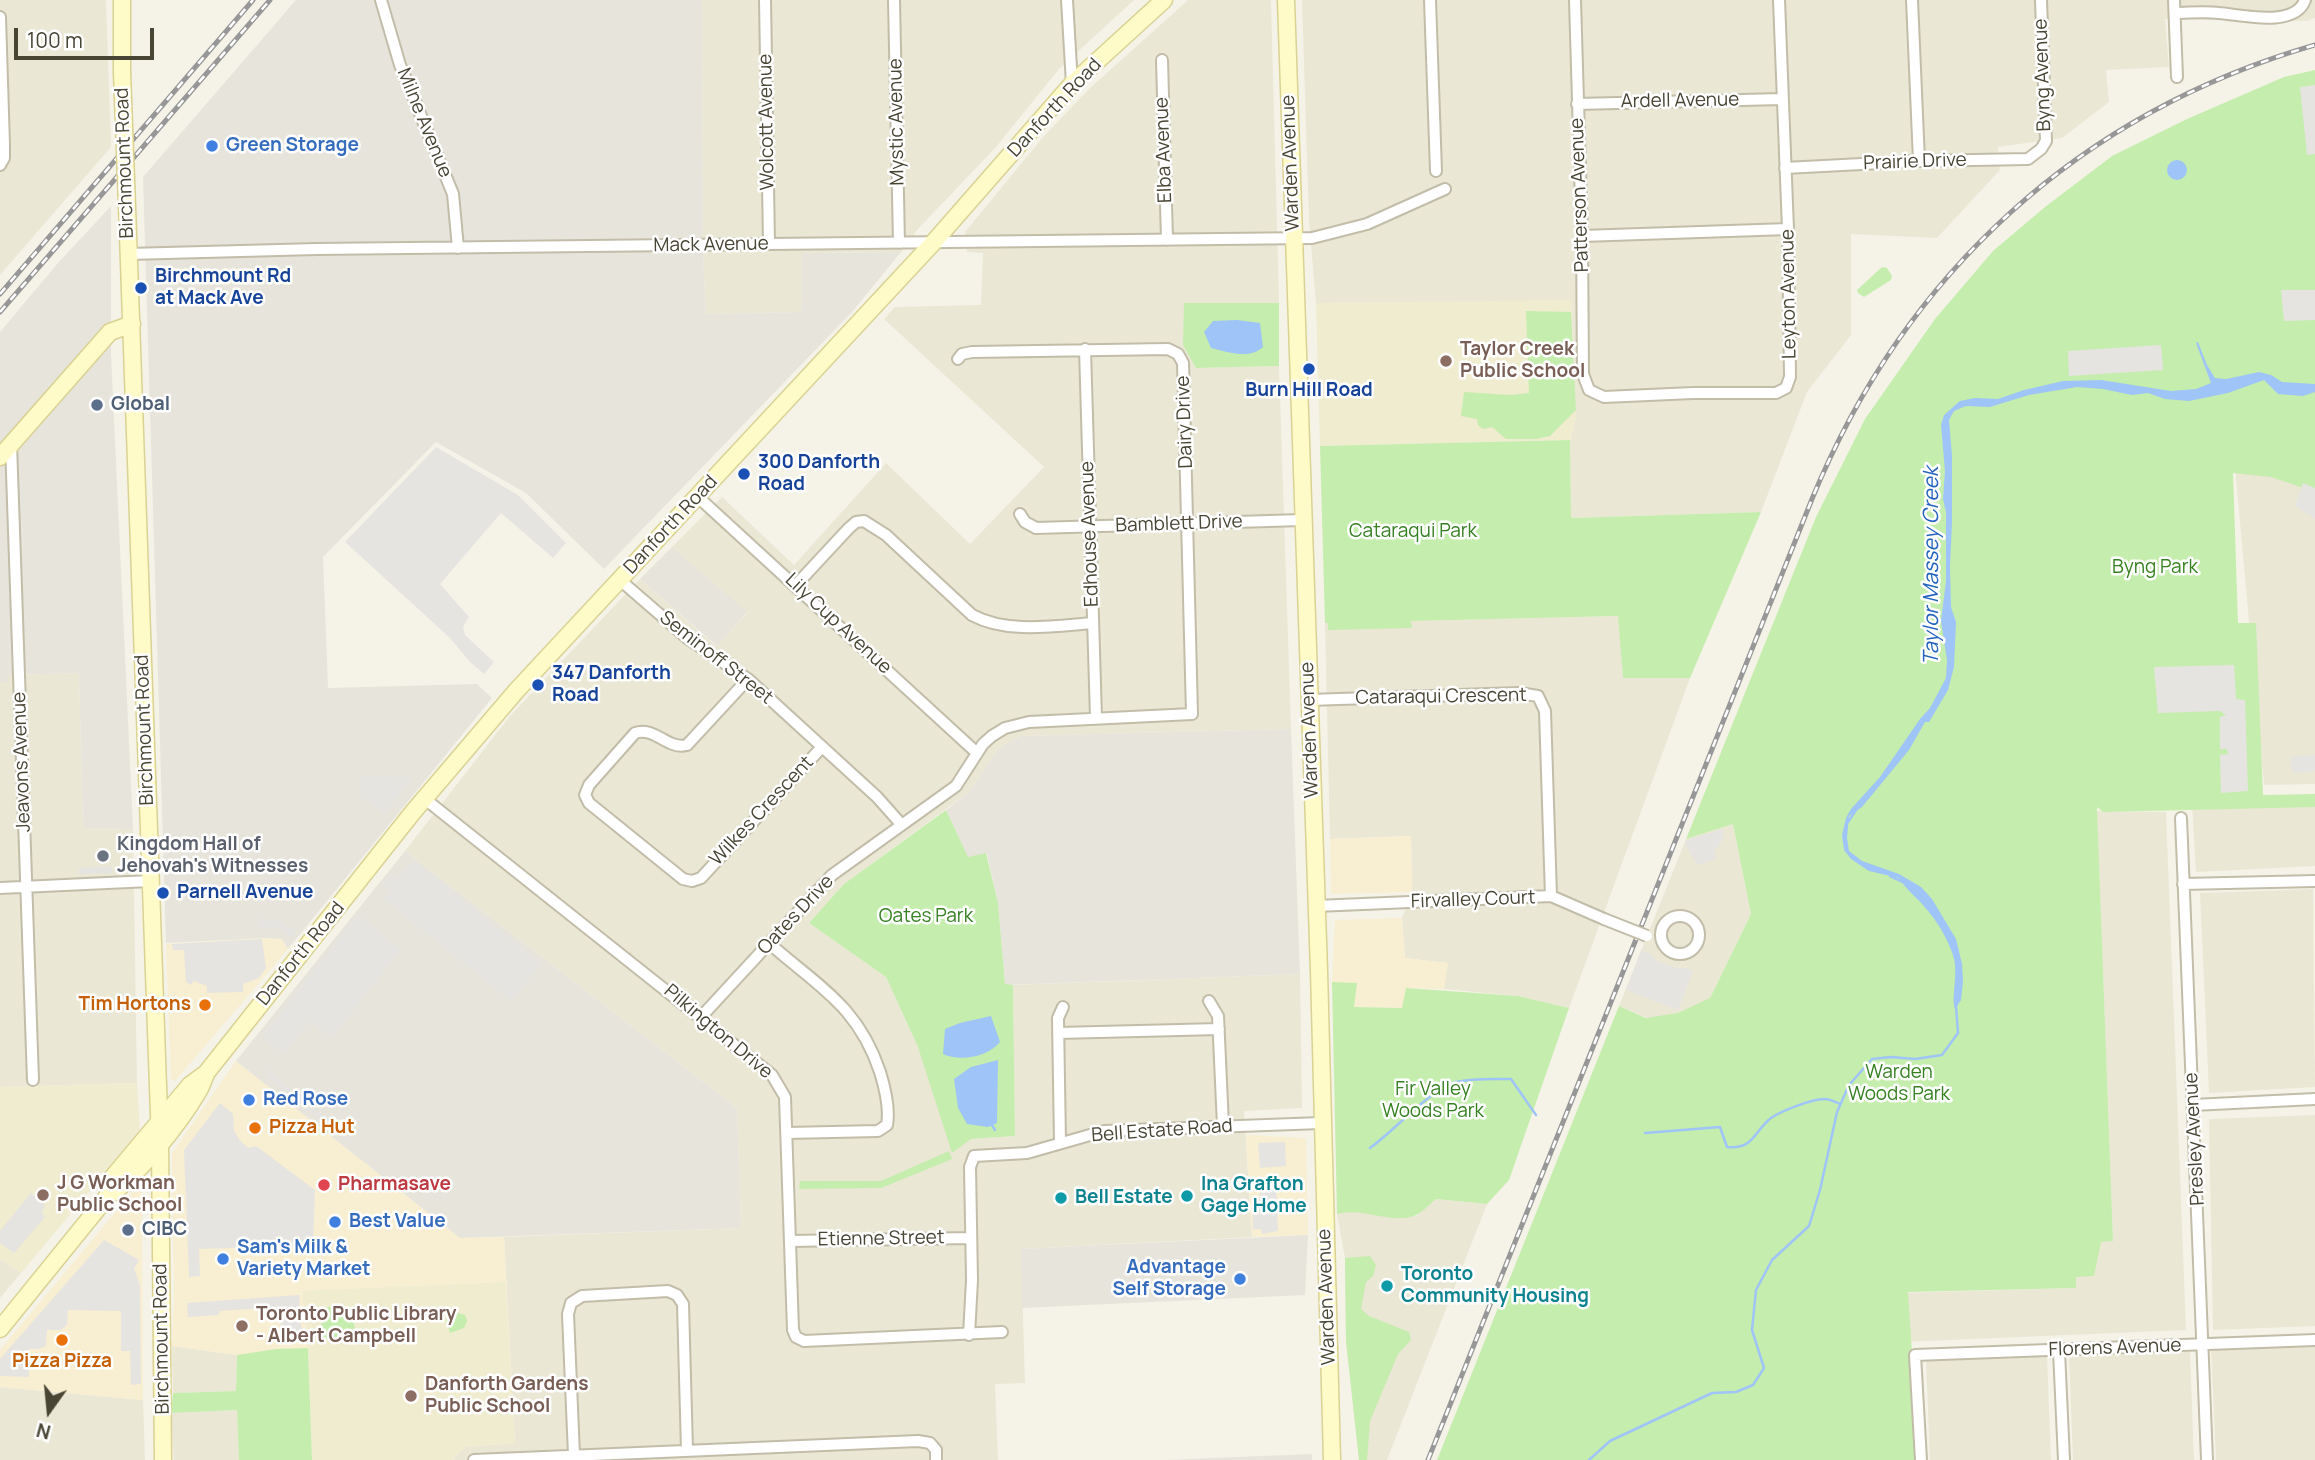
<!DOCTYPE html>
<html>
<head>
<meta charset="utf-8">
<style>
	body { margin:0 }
	#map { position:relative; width:2315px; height:1460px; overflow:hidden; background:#f5f3e8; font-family:Manrope,sans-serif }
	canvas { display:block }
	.north { position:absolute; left:14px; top:1376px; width:70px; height:70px; -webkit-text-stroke:5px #fff; paint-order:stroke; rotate:195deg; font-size:19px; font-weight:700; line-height:28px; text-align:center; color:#494535 }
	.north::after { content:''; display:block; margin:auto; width:24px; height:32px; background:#494535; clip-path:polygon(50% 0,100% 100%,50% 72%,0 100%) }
	.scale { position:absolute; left:14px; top:28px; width:140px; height:32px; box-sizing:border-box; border:4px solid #494535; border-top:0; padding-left:9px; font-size:21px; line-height:24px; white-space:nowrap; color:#494535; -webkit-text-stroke:5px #fff; paint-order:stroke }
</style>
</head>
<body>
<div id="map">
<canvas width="2315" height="1460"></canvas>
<div class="north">N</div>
<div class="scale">100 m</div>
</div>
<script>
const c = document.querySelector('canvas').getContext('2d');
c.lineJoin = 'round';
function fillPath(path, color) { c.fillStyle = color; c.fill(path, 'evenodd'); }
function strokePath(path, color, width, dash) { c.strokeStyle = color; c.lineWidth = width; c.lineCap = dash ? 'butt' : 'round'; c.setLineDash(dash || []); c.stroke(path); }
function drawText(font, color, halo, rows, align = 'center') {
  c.font = font + ' Manrope,sans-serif'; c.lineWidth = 5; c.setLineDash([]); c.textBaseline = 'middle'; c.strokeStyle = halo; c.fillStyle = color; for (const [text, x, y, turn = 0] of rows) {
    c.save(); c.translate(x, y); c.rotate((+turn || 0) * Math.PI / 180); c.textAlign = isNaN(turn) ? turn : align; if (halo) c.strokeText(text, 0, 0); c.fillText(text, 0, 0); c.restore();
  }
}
fillPath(new Path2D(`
	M0,0h106l5,147 -111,128z
	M702,0h432l-75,69 -63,78 -79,83 -16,22 -99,1v59l-96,2 -3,-61z
	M1188,0h83l8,303h-95l12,65 83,-2 12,363 -269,7 -14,6 -12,10 -27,40 -125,92 -35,39 77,54 32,70 53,92 44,-3 -2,-151 287,-11 2,134 -58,3 8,126 -231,12 4,134 -30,1 3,76h-547l15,-13 49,-4 -11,-206 237,-9 -4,-120 -332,-257 105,-135 130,-137 76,67 31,-33 -75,-66 50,-50 72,68 92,-102 84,81 74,-77 -160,-148 11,-12 86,-2 2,-52 -16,-1 -2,-20 79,-96 45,-47z
	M1302,0h1013v18l-8,3 -142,-2 4,48 -63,3 3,32 -47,36 -64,9 2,23 -63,68 -86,-4v101l-44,57 -46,120 -190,6 -1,-78 6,-22 -5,-117 -255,2 -7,-82z
	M2235,468l80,16v300l-51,1z
	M1619,616l4,62h67l-121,330 -51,-12 -74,-7 3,-26 -42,-5 -3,-40 10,-26 -1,-56 -81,3 -5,-216z
	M79,673l4,155 50,1 4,254 -137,4v-405h8v-7z
	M2315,801v65l-119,6 -4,-68z
	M2097,811l69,1 20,518 -285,12 -4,-49 179,-5 -2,-46 39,-1z
	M1733,824l18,90 -60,122 -72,-30 67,-167z
	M2313,889l2,198 -106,6 -9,-200z
	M2315,1115v211l-102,4 -4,-211z
	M1436,1199l51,5 -100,256h-28l-13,-119 -1,-83 -8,-44 9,-3 56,6 14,-1z
	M0,1259l21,14 -21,25z
	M172,1346l65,9 -1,36 -63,2z
	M2315,1346v114h-99l-5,-111z
	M2190,1352l4,108h-121l-4,-104z
	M2047,1356l4,104h-121l-4,-100z
	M0,1387l143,13 2,60h-145z
	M237,1410l2,50h-65l-3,-47z`), '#eae7d5');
fillPath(new Path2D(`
	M1411,836l1,56 -78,2 -3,-2 -1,-53z
	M1402,918l3,40 43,5 -4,26 -38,-1 -3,20 -49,-1 -22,-25 3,-62z
	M267,938l15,1 6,10 -113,132 -4,-2 -5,-135z
	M236,1061l224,177 44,-1 2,45 -204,9 6,57 -71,7 -65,-9 2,-47 -2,-146z
	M1246,1135l60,3 2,97 -56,2z
	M142,1186l1,214 -143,-13v-37l134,-160z`), '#f8eed1');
fillPath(new Path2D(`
	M296,0h406l1,253 3,61 95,-2 1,-59 99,-1 -49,60 -248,257 -78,-76 -90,-51 -113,115 5,131 149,-4 15,14 -204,251 -6,-10 -15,-1 -101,5 -23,-766z
	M111,206v148l22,475 -50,-1 -4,-155 -70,2 -1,8 -8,-1v-350l58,-69z
	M672,547l75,65 -30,34 -77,-67z
	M1291,729l9,245 -295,11 -7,-82 -11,-49 -19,4 -22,-48 23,-18 27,-40 12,-10 14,-6z
	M405,851l332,257 4,120 -281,10 -224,-177z
	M1308,1235l-3,60 -283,13 -1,-59z
	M1312,1454v6h-146z`), '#e7e4dc');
fillPath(new Path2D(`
	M1571,300l5,118 -6,22 -250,6 -4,-143z
	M137,1083l3,48 -119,142 -21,-14v-172z
	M506,1282l9,161 -49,4 -15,13h-139l-4,-112 -6,-57z`), '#efecd0');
fillPath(new Path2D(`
	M2315,70v422l-44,-15 -38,-4 5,150h18l7,172 52,-1v13l-212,5 -6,-5 16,434 -12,1 -7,34 -18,1v11l-168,4 11,168h-482l182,-454 27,12 32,-5 32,-15 41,-84 -18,-90 -47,15 130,-322 49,-98 70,-100 58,-68 52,-44 67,-51 75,-37 97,-42z
	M1882,267l5,1 5,8 -1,4 -27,17 -6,-4 -1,-3z
	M1184,303h95v63l-83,2 -13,-23z
	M1526,311l45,1 5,98 -26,26 -14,3h-30l-14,-12 -9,2 -5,-4 -1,-6 -16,-3 3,-24 47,3 18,-2z
	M1570,440l1,78 190,-6 -71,166h-67l-5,-62 -207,5 1,7 -84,2v-7h-3l-5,-177z
	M946,810l22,47 18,-4 12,50 7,81 8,1 2,151 -44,3 -19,14 -34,-106 -32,-70 -77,-54 35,-39z
	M1332,982l25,1 -3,24 48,1 4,-20 112,8 51,12 -60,172 -22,24 -51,-5c-6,5 -14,14 -22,17 -24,8 -52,-9 -77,-2z
	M949,1151l3,8 -71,29 -82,1 1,-8h81z
	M1370,1256l6,9 -3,11 -7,6 -5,27 8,7 40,16 2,8 -13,14 -28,67 -3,39h-8l-13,-119 -1,-83z
	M336,1306l15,5 4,18 -2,7 -8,4 -23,-1 -1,-31z
	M450,1311l15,4 2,6 -3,7 -14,5 -4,-12z
	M308,1348l4,112h-73l-2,-50 -66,3 2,-20 63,-2 1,-36 39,-6z`), '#c5edad');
fillPath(new Path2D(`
	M2315,85v69l-8,1 -7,-68z
	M2281,290h34v30l-31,1z
	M2161,345l2,25 -94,6 -1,-25z
	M436,447l82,48 48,48 -13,15 -52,-45 -61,71 29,33 -6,10 2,8 29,27 -10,12 -14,-12 -20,-24 -105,-96z
	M2303,483l12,5v31l-20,-13z
	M2234,665l2,34 9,1 3,91 -27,2 -1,-38 8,-1 -1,-5h-7v-32l6,-2 -6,-4 -62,2 -4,-46z
	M2315,755v16l-23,2 -1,-16z
	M360,776h1l53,1 -29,36 -25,-16z
	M1722,829l2,8 -10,15 2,7 -18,6 -10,-15 -3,-9z
	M413,860l129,103 -31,38 -128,-103 6,-7 -7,-5 11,-12 6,4z
	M112,867v6l-33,1v-6z
	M357,915l44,34 -69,89 -22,-17 -26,33 -22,-17z
	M258,919l21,1 17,12 -5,6 -13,-10h-19z
	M262,939l4,29 -7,10 -16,6v8l-36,1v-7l-13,-5 -3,4 -5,-3 -2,-32h-11l-1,-6z
	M1641,950l9,4 7,7 19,7h10l7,3 -15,39 -52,-20z
	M266,1069l85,69 1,7 -86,-68z
	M220,1103l13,11 1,17 8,12 7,5 7,-2 59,44 -2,56 -114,3 1,27 -11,1 -5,-127z
	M1285,1142l1,24 -26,2 -2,-25z
	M1276,1181l2,50 -16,3 -1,-5h-8l-1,-31 8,-1 -1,-15z
	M31,1193l14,12 -3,8 3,4 -31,36 -14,-10v-12z
	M104,1240l35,20 -5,9 6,16 1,99 -10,1 -1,-34h-9v-40l-53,-1 -1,15 -6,5h-14l-1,16 -8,3h-9v28l-29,-1v-17z
	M299,1295l3,40 -20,1 -3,-29 -60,4v4l-31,2 -1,-14z`), '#e6e4e0');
fillPath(new Path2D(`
	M2167 170a10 10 0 1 1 20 0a10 10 0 1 1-20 0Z
	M1237,320l23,3 3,24c-14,13 -35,5 -52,1l-7,-16 9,-11z
	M2198,342l9,23 8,13 11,1 33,-7 12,3 11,7 33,2v8l-12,4 -25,-2 -14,-14 -36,13 -39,8 -24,-2 -17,-6 -16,2 -29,-6 -26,-2 -48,8 -39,12 -24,-1 -12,5 -5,9 3,36v66l-2,44 1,41 5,15 -2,45 -6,23 -19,32h-4l-16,28 -47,57 -13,9 -2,22 2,13 13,10 37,13 22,13 11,12 24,40 6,25 1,17 -2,19 -6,9c-4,-12 3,-33 -1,-50 -3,-14 -16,-37 -26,-48 -9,-12 -21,-20 -29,-33l-30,-7 -18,-12 -7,-9 -2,-15 4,-17 5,-9 29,-32 40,-58 10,-11 16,-30 1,-18 -6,-39 5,-40v-69l-3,-13 2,-28 -4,-46 3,-10 16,-14 15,-3 23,1 26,-9 39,-9 38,-1 70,11 25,-2 15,-6 -15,-40z
	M991,1016l9,26c-12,15 -40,20 -57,12l2,-25 15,-6z
	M998,1060l-1,63 -9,4 -21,-3 -9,-16 -4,-29 17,-12z`), '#9fc4f7');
strokePath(new Path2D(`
	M1848,822l8,-12
	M1890,876l13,6
	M992,1125l3,5
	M1645,1133l75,-6 7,20c27,3 27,-16 44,-29 10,-7 41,-19 53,-19 5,0 12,3 16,5
	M1370,1148c24,-17 62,-60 86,-66 17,-4 37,-3 55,-3l25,36
	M1589,1460l21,-19 102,-48 24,-1 17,-7 11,-17 -12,-38 4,-40 16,-30 37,-34 11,-36 17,-78 12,-27 23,-26 19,-2 24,2 27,-4 16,-22 -2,-27`), '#9fc4f7', 2.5);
const street = new Path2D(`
	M381,0l19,65 53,129 5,54
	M765,0l4,244
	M894,0l5,243
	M1067,0l5,84
	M1430,0l6,171
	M1575,0l7,236 1,138 6,16 15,7 89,-4h83l10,-5 4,-11 -2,-148 -9,-229
	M1912,0l7,161
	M2174,0l3,77
	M2175,13c14,0 29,-2 44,0 23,2 76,15 86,-13
	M0,17l4,128v13l-4,7
	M1162,60l5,180
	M1577,104l205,-5
	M1785,168l134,-7 109,-2 13,-10 5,-8 -5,-141
	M1582,236l206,-7
	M128,254l189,-5 995,-11 55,-14 78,-35
	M1085,349l11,369
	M11,444l22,636
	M698,497l279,256
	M1020,514l5,8 11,6 266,-8
	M620,580l67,58 61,41 129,118 24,27
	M796,585l53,-57 7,-6 8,-1 22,14 86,80c35,19 82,11 121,8
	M748,679l-61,66c-20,5 -32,-19 -52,-12l-46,52 -4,10 4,8 94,76 9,2 9,-3 121,-131
	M1309,700l210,-7 19,3 7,15 6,185
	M425,799l347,276 13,22 8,233 3,7 8,4 198,-9
	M2181,818l26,642
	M2183,884l132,-3
	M0,888l150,-7
	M1316,906l235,-10 53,23
	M1661 935a19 19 0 1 1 38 0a19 19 0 1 1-38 0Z
	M770,944c49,43 88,62 110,128 5,16 10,36 7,53l-9,6 -91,2
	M1209,1001l9,15 5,110
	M701,1017l131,-142 124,-89 27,-42 9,-8 13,-8 24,-6 163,-8 -9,-351 -5,-9 -10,-5 -196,3 -10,2 -4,5
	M1058,1033l161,-4
	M2193,1105l122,-6
	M1060,1143l-2,-125 5,-11
	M791,1241l180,-3
	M969,1335l3,-55 -2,-113 4,-11 53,-3 77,-22 217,-8
	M2059,1351l5,109
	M574,1455l-6,-141 3,-11 11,-7 86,-5 9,4 6,9 4,146
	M474,1460l444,-19 12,2 6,7v10
	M1921,1460l-6,-105 400,-15`);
const secondary = new Path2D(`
	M1286,0l33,971 13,489
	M122,72v-72
	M127,206l33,937 3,317
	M0,457l110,-125 22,-8
	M107,1197l5,-19 78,-93 15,-11
	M0,1329l107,-132c31,-22 71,-71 91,-105 4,-6 6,-14 9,-20l206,-260 104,-122 415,-446 140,-160 92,-84`);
strokePath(street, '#c2bda9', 14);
strokePath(secondary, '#d9d293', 19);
strokePath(street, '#fff', 10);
strokePath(secondary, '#fffbc8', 16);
const rail = new Path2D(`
	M0,294l253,-294
	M0,312l270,-312
	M1428,1460l384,-961c93,-226 268,-386 503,-454`);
strokePath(rail, '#979797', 5);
strokePath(rail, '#fff', 2.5, [8]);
const streetBridge = new Path2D(`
	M1604,919l43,17`);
const secondaryBridge = new Path2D(`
	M122,72l5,134`);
strokePath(streetBridge, '#c2bda9', 14, []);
strokePath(secondaryBridge, '#d9d293', 19, []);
strokePath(streetBridge, '#fff', 10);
strokePath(secondaryBridge, '#fffbc8', 16);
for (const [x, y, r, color] of [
	[212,146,7,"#3f7fe0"],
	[141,288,7,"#1a4fb4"],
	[1446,361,7,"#8d6e63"],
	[1309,369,7,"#1a4fb4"],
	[97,405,7,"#5c6f8a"],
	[744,474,7,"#1a4fb4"],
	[538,685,7,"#1a4fb4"],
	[103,856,7,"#6b7280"],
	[163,893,7,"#1a4fb4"],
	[205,1005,7,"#e8710a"],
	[249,1100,7,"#3f7fe0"],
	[255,1128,7,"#e8710a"],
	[324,1185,7,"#e0444e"],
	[43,1195,7,"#8d6e63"],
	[1187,1196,7,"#0f9aa8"],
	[1061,1198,7,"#0f9aa8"],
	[335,1222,7,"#3f7fe0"],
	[128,1230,7,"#5c6f8a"],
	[223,1259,7,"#3f7fe0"],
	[1240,1279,7,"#3f7fe0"],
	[1387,1286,7,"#0f9aa8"],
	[242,1326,7,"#8d6e63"],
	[62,1340,7,"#e8710a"],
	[411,1396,7,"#8d6e63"]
]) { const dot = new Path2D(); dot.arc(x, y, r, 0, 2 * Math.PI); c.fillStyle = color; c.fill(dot); strokePath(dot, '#fff', 2.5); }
drawText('19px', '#494535', '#fff', [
	["Byng Avenue",2043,75,-92],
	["Ardell Avenue",1680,101,-1],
	["Danforth Road",1055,108,-47],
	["Wolcott Avenue",767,122,-91],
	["Mystic Avenue",897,122,-91],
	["Milne Avenue",424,123,68],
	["Elba Avenue",1164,150,-92],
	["Prairie Drive",1915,162,-2],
	["Birchmount Road",125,163,-92],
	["Warden Avenue",1291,163,-92],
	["Patterson Avenue",1580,195,-92],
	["Mack Avenue",711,245,-1],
	["Leyton Avenue",1789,294,-91],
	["Dairy Drive",1185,422,-92],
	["Bamblett Drive",1179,524,-2],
	["Danforth Road",671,525,-47],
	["Edhouse Avenue",1090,534,-92],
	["Lily Cup Avenue",838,624,43],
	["Seminoff Street",716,658,38],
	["Cataraqui Crescent",1441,697,-1],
	["Birchmount Road",145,730,-92],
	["Warden Avenue",1310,730,-92],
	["Jeavons Avenue",22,762,-92],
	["Wilkes Crescent",762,811,-47],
	["Firvalley Court",1473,900,-2],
	["Oates Drive",796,915,-47],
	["Danforth Road",301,954,-51],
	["Pilkington Drive",718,1032,40],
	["Bell Estate Road",1162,1131,-4],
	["Presley Avenue",2195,1139,-93],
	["Etienne Street",881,1239,-1],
	["Warden Avenue",1327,1297,-92],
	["Birchmount Road",162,1339,-91],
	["Florens Avenue",2115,1348,-2]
]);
drawText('bold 19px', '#366cbe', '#fff', [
	["Green Storage",226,146],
	["Red Rose",263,1100],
	["Best Value",349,1222],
	["Sam's Milk &",237,1248],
	["Variety Market",237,1270],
	["Advantage",1226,1268,"right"],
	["Self Storage",1226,1290,"right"]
], 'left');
drawText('bold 19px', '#164399', '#fff', [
	["Birchmount Rd",155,277],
	["at Mack Ave",155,299],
	["Burn Hill Road",1309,391,"center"],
	["300 Danforth",758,463],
	["Road",758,485],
	["347 Danforth",552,674],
	["Road",552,696],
	["Parnell Avenue",177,893]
], 'left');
drawText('bold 19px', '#785e54', '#fff', [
	["Taylor Creek",1460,350],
	["Public School",1460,372],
	["J G Workman",57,1184],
	["Public School",57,1206],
	["Toronto Public Library",256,1315],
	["- Albert Campbell",256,1337],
	["Danforth Gardens",425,1385],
	["Public School",425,1407]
], 'left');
drawText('bold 19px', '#4e5e75', '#fff', [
	["Global",111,405],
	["CIBC",142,1230]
], 'left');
drawText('19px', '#378123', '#fff', [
	["Cataraqui Park",1413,532],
	["Byng Park",2155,568],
	["Oates Park",926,917],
	["Warden",1899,1073],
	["Woods Park",1899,1095],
	["Fir Valley",1433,1090],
	["Woods Park",1433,1112]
]);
drawText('bold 19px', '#5b616d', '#fff', [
	["Kingdom Hall of",117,845],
	["Jehovah's Witnesses",117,867]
], 'left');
drawText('bold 19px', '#c56008', '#fff', [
	["Tim Hortons",191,1005],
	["Pizza Hut",269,1128,"left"],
	["Pizza Pizza",62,1362,"center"]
], 'right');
drawText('bold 19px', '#be3a42', '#fff', [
	["Pharmasave",338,1185]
], 'left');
drawText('bold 19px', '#0d838f', '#fff', [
	["Ina Grafton",1201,1185],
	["Gage Home",1201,1207],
	["Bell Estate",1075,1198],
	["Toronto",1401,1275],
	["Community Housing",1401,1297]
], 'left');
drawText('italic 21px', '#2464bf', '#fff', [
	["Taylor Massey Creek",1932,566,-90]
]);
</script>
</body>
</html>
